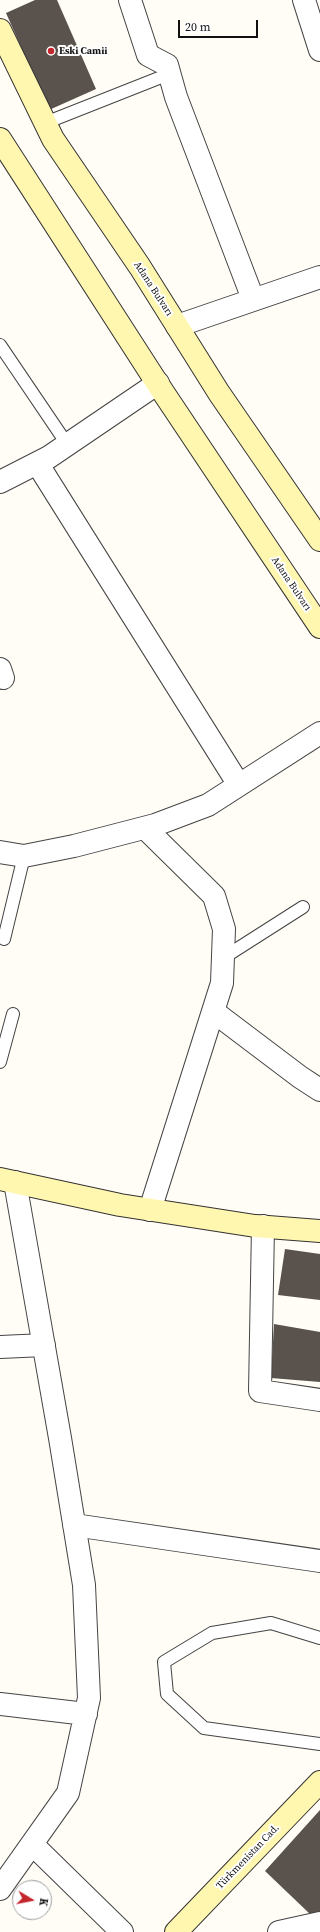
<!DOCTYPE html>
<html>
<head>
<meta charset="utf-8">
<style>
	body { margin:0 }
	#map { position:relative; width:320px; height:1932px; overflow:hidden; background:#fffdf5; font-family:"Source Serif 4",serif }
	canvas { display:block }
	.north { position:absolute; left:12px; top:1880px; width:40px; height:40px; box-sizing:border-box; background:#fff; border:1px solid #a0a0a0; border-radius:50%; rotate:100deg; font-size:11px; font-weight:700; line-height:16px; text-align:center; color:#111 }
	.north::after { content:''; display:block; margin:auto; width:14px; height:18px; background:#c4262e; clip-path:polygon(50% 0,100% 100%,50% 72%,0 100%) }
	.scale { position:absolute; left:178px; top:20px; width:80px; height:18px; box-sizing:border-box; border:2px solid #111; border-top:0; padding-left:5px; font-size:12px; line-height:14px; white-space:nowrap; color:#111; -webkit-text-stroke:3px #fff; paint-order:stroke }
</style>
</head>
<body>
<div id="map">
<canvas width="320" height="1932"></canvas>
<div class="north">K</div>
<div class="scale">20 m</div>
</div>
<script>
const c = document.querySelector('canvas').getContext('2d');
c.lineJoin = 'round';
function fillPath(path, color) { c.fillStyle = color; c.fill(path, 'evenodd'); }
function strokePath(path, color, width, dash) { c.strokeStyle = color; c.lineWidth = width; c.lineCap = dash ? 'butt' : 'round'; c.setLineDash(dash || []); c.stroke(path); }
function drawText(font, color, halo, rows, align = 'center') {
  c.font = font + ' "Source Serif 4",serif'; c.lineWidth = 4; c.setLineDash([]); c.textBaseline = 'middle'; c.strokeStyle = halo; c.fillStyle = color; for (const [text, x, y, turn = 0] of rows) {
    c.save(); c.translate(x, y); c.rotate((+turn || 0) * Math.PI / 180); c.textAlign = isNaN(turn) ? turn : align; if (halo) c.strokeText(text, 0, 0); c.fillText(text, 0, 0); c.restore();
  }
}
fillPath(new Path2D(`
	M35,0h22l39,89 -47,21 -43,-97z
	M285,1249l35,5v46l-42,-5z
	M274,1324l46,8v50l-49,-4z
	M320,1810v101l-9,4 -46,-44z`), '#5a524d');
const lane = new Path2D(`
	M45,123l124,-49
	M0,345l67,99
	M4,939l20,-83
	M223,958l80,-51
	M0,1062l13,-48
	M320,1638l-49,-15 -59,10 -48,29 3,32 37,34 116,16`);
const street = new Path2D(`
	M130,0l18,55 19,10 9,32 77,202
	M304,0l16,50
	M177,326l143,-49
	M37,463l202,322
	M0,482l49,-25 109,-74
	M0,669l3,9
	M145,828l69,68 10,33 -2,54 -72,227
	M0,852l24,4 50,-10 81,-21 53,-20 112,-72
	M214,1012l86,65 20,13
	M263,1226l-3,165 60,9
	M0,1347l44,-2
	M74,1525l246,36
	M0,1704l86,10
	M32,1844l90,88
	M0,1889l68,-96 21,-95 -5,-113 -24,-147 -45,-256
	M279,1932l41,-9`);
const secondary = new Path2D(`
	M0,30l53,109 87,128 79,126 101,147
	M0,139l163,253 157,235
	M0,1179l120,26 135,21 65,5
	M176,1932l144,-150`);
strokePath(lane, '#444', 14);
strokePath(street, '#444', 24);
strokePath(secondary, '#333', 24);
strokePath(lane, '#fff', 12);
strokePath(street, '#fff', 22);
strokePath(secondary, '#fff6b0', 22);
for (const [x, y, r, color] of [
	[51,51,4,"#c4262e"]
]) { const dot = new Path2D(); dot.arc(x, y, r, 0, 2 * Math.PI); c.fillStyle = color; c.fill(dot); strokePath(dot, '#fff', 1.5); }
drawText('bold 10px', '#111', '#fff', [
	["Eski Camii",59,51]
], 'left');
drawText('10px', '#111', '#fff', [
	["Adana Bulvarı",153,289,57],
	["Adana Bulvarı",291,584,56],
	["Türkmenistan Cad.",248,1857,-46]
]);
</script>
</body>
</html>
